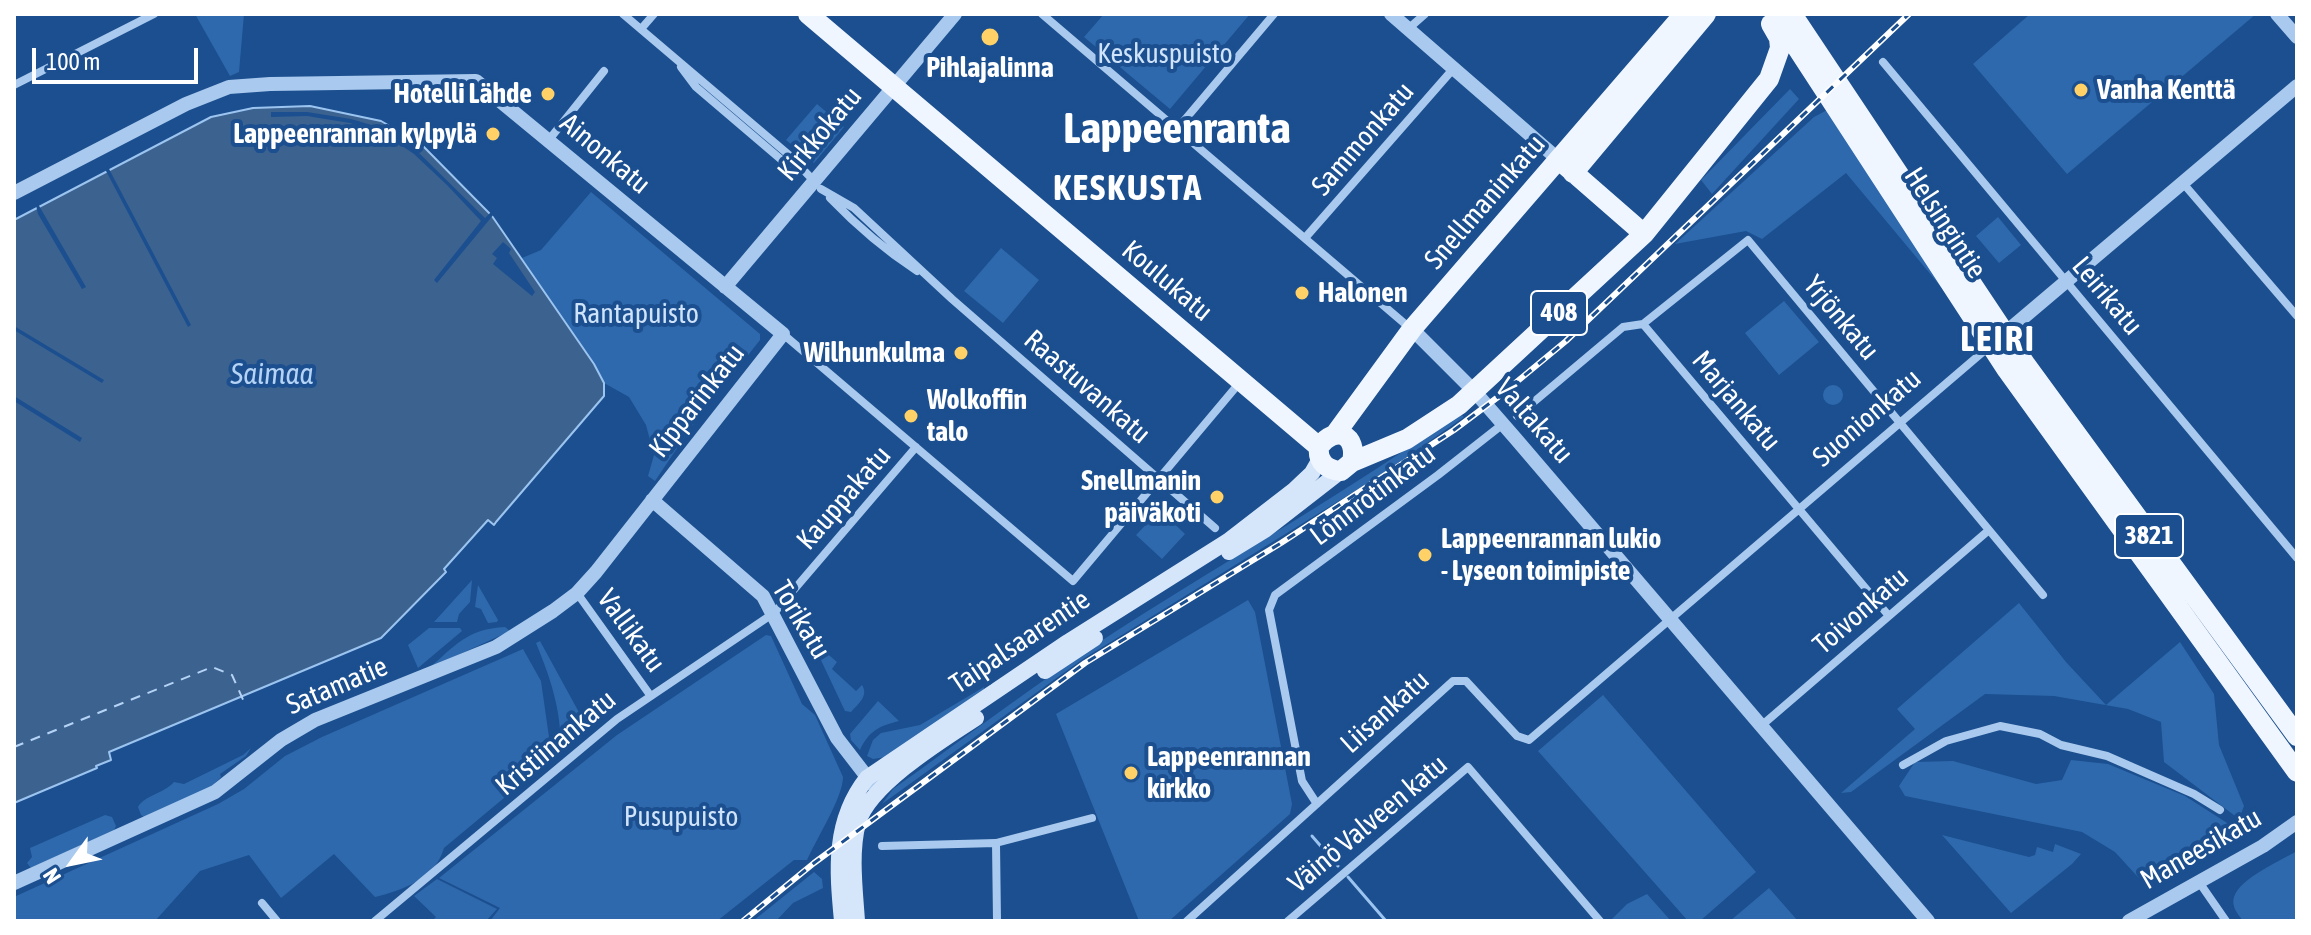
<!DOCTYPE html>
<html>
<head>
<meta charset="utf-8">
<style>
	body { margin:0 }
	#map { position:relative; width:2311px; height:935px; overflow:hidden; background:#1b4f8f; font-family:"Asap Condensed",sans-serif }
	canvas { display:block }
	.frame { position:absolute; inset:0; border:16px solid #fff; pointer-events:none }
	.north { position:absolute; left:32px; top:823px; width:80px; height:80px; -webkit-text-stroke:6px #1b4f8f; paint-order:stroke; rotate:237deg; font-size:22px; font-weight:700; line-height:32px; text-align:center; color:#fff }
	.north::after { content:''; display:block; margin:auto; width:28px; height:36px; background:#fff; clip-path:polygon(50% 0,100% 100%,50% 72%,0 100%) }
	.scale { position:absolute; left:32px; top:48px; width:166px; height:36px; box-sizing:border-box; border:4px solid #fff; border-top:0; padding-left:10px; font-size:24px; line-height:28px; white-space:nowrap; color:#fff; -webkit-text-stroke:6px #1b4f8f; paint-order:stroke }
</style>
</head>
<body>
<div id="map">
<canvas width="2311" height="935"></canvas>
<div class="frame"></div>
<div class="north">N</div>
<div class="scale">100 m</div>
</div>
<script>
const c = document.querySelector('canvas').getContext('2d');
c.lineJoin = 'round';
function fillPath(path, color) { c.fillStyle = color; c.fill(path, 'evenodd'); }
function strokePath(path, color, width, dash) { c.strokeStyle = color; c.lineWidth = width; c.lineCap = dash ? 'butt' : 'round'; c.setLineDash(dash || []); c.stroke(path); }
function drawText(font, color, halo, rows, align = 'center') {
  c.font = font + ' "Asap Condensed",sans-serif'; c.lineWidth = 8; c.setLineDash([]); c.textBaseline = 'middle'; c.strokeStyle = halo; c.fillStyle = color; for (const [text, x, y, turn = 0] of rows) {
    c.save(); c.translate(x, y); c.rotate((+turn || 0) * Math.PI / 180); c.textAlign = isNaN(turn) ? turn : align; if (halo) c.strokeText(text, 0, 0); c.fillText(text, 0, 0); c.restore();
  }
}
fillPath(new Path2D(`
	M195,14h49l-5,58 -9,4z
	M1104,14h146l-80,95 -86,-72z
	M2030,14h226l-189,160 -94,-110z
	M1790,89l9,10 -87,95 -11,-14z
	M817,104l27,23 -30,36 -28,-23z
	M1829,109l128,197 -111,-133 -84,66 -16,-8 -71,13 139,-127z
	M591,192l169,142v6l-68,86 -37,55 -7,-5 6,-21 -8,-30 -17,-28 -25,-14 -10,-19 -72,-106 19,-8z
	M1998,217l23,28 -22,18 -23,-27z
	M1001,248l38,32 -36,43 -39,-32z
	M1784,301l35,41 -40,33 -34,-42z
	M1823 395a10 10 0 1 1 20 0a10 10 0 1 1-20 0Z
	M1459,413l5,4 -80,56 -301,186 -201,145 11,-15c76,-54 150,-111 228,-161 113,-72 229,-138 338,-215z
	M1160,510l25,24 -23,25 -26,-24z
	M472,580l-2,22 -11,12 -2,8h-23z
	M478,585l20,35 -1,2 -9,1 -7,-14 -6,-2z
	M1248,600l7,12 37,192 -2,10 -121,107h-30l-83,-207z
	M2019,603l47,59 40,43 74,-63 34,52 5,51 25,61 -5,13 -75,-57 -3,-40 -33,-13 -74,-13 -69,-2 -134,98 -10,1 74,-64 -18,-20z
	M505,627l5,4 -82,38c28,-24 39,-40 77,-42z
	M429,628h31l2,3 -44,37 -10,-23z
	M766,635l5,1 31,68 13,11 28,62c0,20 -26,61 -36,83h-13l-77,61h-227l10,-13 -61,-30 178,-143z
	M540,641l47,86 -26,19c-1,-40 -10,-66 -25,-103z
	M523,649l18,32 11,77 -108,90c-9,31 -41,42 -69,49l-41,-43 -53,44 -32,-43 -49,16 -45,50h-141v-24l204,-93 26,-15 41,-33 37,-19z
	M823,650l14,12 -5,7 24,22 6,-6c7,11 -4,19 -11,27l-6,-1 -26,-55 3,-1z
	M984,687l-1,10 -97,60 -13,2 -6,-3 6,-16 8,-7 39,-8z
	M1603,695l153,177 -56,49h-12l-150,-170z
	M878,701l21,20c-20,5 -30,10 -39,29l-9,-10 -1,-6z
	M251,748l-5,8 -26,18 1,3 -11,11 -66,29 -3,-2 -3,-8c7,-12 25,-13 36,-25l10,2 59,-29z
	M2071,760l37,4 77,32 50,32 -12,13 -76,46 -32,-35 -33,-20 -177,-36 -6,-10 16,-24 38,-1 83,23 26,-4z
	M105,815l7,2 4,9 -2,4 -83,38 -4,-5 5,-6 -2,-9z
	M1942,835l87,22 6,-2 2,-8 16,5 2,-8 26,10 -9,10 -61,49z
	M2297,851v70h-54c-5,-7 -12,-14 -9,-24 6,-19 46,-36 63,-46z
	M814,872l8,7 1,9 -30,15 -17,18h-23z
	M437,879l60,30 -11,12h-54l4,-4 -22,-21z
	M1769,888l29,33h-68z
	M1647,894l24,27h-61l17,-17z`), '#2e69ad');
const water = new Path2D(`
	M310,106l71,15 40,23 71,72 102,148 10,19v13l-108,126 -2,3 -6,-5 -44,49 2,3 -65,66 -272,114 2,8 -15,6 1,2 -83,35v-583l197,-103 42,-9z`);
fillPath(water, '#3c6290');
strokePath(water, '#9cc4f0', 2);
fillPath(new Path2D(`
	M271,112h36l44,7 34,10 32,22 68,67 7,-7 2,3 -57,69 -3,-3 47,-59 -34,-36 -33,-31 -31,-21 -33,-10 -43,-7 -36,1z
	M108,167l83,158 -3,2 -83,-158z
	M38,204l48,83 -4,2 -44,-75 -2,-9z
	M503,242l8,7 -2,4 26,39 -3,4 -39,-32 4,-6 -5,-4z
	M14,326l90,54 -2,3 -88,-53z
	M14,396l68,42 -2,4 -66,-41z`), '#1b4f8f');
strokePath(new Path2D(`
	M1312,836l26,30
	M1348,877l38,44`), '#9cc4f0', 3);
strokePath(new Path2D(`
	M14,747l198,-80 20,8 13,29`), '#b5d3f5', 2, [10, 8]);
strokePath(new Path2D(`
	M623,14l166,141 26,27
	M1042,14l369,315
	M641,29l13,-15
	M1408,29l17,-15
	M1883,62l414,496
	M681,67l15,20 88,75 16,9
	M14,85l140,-71
	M1177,129l97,-115
	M548,141l56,-70
	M2182,182l115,134
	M821,189l33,19 98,91 263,229
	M830,198c26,27 55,52 87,73
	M1305,238l149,-170
	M1643,324l246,292
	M783,334l290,247 168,-200
	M1517,416l106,-89 20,-3 105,-84 295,355
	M577,593l73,102
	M1761,726l228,-196
	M1903,765l43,-24 54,-15 40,8 21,11 46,11 87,38 26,16
	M1317,804l-15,-23 -33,-171 6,-15 163,-120 65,-51
	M996,843l1,78
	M882,846l114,-3 96,-25
	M2199,882l27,39
	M262,903l15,18
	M375,921l242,-202 157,-106 142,-166
	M1187,921l266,-240h13l51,55 12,4 462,-395
	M1288,921l180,-154 132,154`), '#a9c9ee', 8);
strokePath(new Path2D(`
	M1391,14l168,146
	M2277,14l20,23
	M14,193l172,-89 43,-17 41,-3 206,-3 307,253 -187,238 -19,21 -24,18 -57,36 -181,73 -34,20 -66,52 -201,91
	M725,287l230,-273
	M1412,329l63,63 41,47 412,482
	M1998,339l299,-253
	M652,500l111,96 74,142 37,48
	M2129,921l134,-75 34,-24`), '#a9c9ee', 14);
strokePath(new Path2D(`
	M1229,552l36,-22 76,-59
	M1045,671l50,-33
	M842,921c-5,-52 -9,-100 25,-143l201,-136 160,-101 66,-51 18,-17 8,-14
	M857,921c-2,-30 -7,-69 1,-98 11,-38 84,-83 118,-105`), '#d6e6fa', 16);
strokePath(new Path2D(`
	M808,14l511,433
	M1775,14l232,356 290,402
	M1792,14l234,351 271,371
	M1566,166l78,68
	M1573,173l133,-159
	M1336,433l76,-104 272,-315
	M1352,462c6,-27 -16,-38 -33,-15 -2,15 8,23 22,24l11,-9 55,-23 52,-34 185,-171 125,-155 11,-31 -1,-10 -8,-14`), '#f0f6ff', 20);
const rail = new Path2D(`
	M743,921l71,-58 271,-200 196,-120 173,-113 48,-36 64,-53 343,-327`);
strokePath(rail, '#fff', 6);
strokePath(rail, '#1b4f8f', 3, [9]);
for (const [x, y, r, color] of [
	[990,37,10,"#ffd166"],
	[2081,90,8,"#ffd166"],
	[548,94,8,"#ffd166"],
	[493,134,8,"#ffd166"],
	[1302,293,8,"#ffd166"],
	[961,353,8,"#ffd166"],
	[911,416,8,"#ffd166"],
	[1217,497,8,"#ffd166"],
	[1425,555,8,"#ffd166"],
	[1131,773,8,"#ffd166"]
]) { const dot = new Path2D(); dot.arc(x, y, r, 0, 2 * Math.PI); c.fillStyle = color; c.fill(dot); strokePath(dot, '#1b4f8f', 3); }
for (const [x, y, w] of [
	[1559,313,56],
	[2149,536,68]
]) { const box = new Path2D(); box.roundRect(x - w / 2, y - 22, w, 44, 6); c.fillStyle = '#1b4f8f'; c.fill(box); strokePath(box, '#fff', 2); }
drawText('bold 26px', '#fff', null, [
	["408",1559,313],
	["3821",2149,536]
]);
drawText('28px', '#cfe3fa', '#1b4f8f', [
	["Keskuspuisto",1165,54],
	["Rantapuisto",636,314],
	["Pusupuisto",681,817]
]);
drawText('bold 28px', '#fff', '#1b4f8f', [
	["Pihlajalinna",990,68,"center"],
	["Vanha Kenttä",2097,90],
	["Hotelli Lähde",532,94,"right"],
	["Lappeenrannan kylpylä",477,134,"right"],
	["Halonen",1318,293],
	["Wilhunkulma",945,353,"right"],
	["Wolkoffin",927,400],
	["talo",927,432],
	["Snellmanin",1201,481,"right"],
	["päiväkoti",1201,513,"right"],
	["Lappeenrannan lukio",1441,539],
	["- Lyseon toimipiste",1441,571],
	["Lappeenrannan",1147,757],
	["kirkko",1147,789]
], 'left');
drawText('28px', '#fff', '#1b4f8f', [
	["Kirkkokatu",820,134,-50],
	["Sammonkatu",1363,139,-49],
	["Ainonkatu",605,154,40],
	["Snellmaninkatu",1485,202,-49],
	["Helsingintie",1945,223,57],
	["Koulukatu",1167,281,40],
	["Leirikatu",2107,296,50],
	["Yrjönkatu",1841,318,50],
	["Raastuvankatu",1087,387,41],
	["Kipparinkatu",697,401,-52],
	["Marjankatu",1736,401,50],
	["Suonionkatu",1867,418,-41],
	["Valtakatu",1534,421,49],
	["Lönnrotinkatu",1373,495,-37],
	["Kauppakatu",844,498,-49],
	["Toivonkatu",1861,611,-41],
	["Torikatu",801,620,59],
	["Vallikatu",631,631,54],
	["Taipalsaarentie",1020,642,-34],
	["Satamatie",337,686,-23],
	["Liisankatu",1385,712,-42],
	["Kristiinankatu",556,743,-40],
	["Väinö Valveen katu",1368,824,-40],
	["Maneesikatu",2201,849,-30]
]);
drawText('italic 30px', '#b5d3f5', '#1b4f8f', [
	["Saimaa",272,375]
]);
c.letterSpacing = '2px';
drawText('bold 36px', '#fff', '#1b4f8f', [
	["KESKUSTA",1128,189],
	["LEIRI",1998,340]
]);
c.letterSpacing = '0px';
drawText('bold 44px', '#fff', '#1b4f8f', [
	["Lappeenranta",1177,129]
]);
</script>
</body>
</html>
